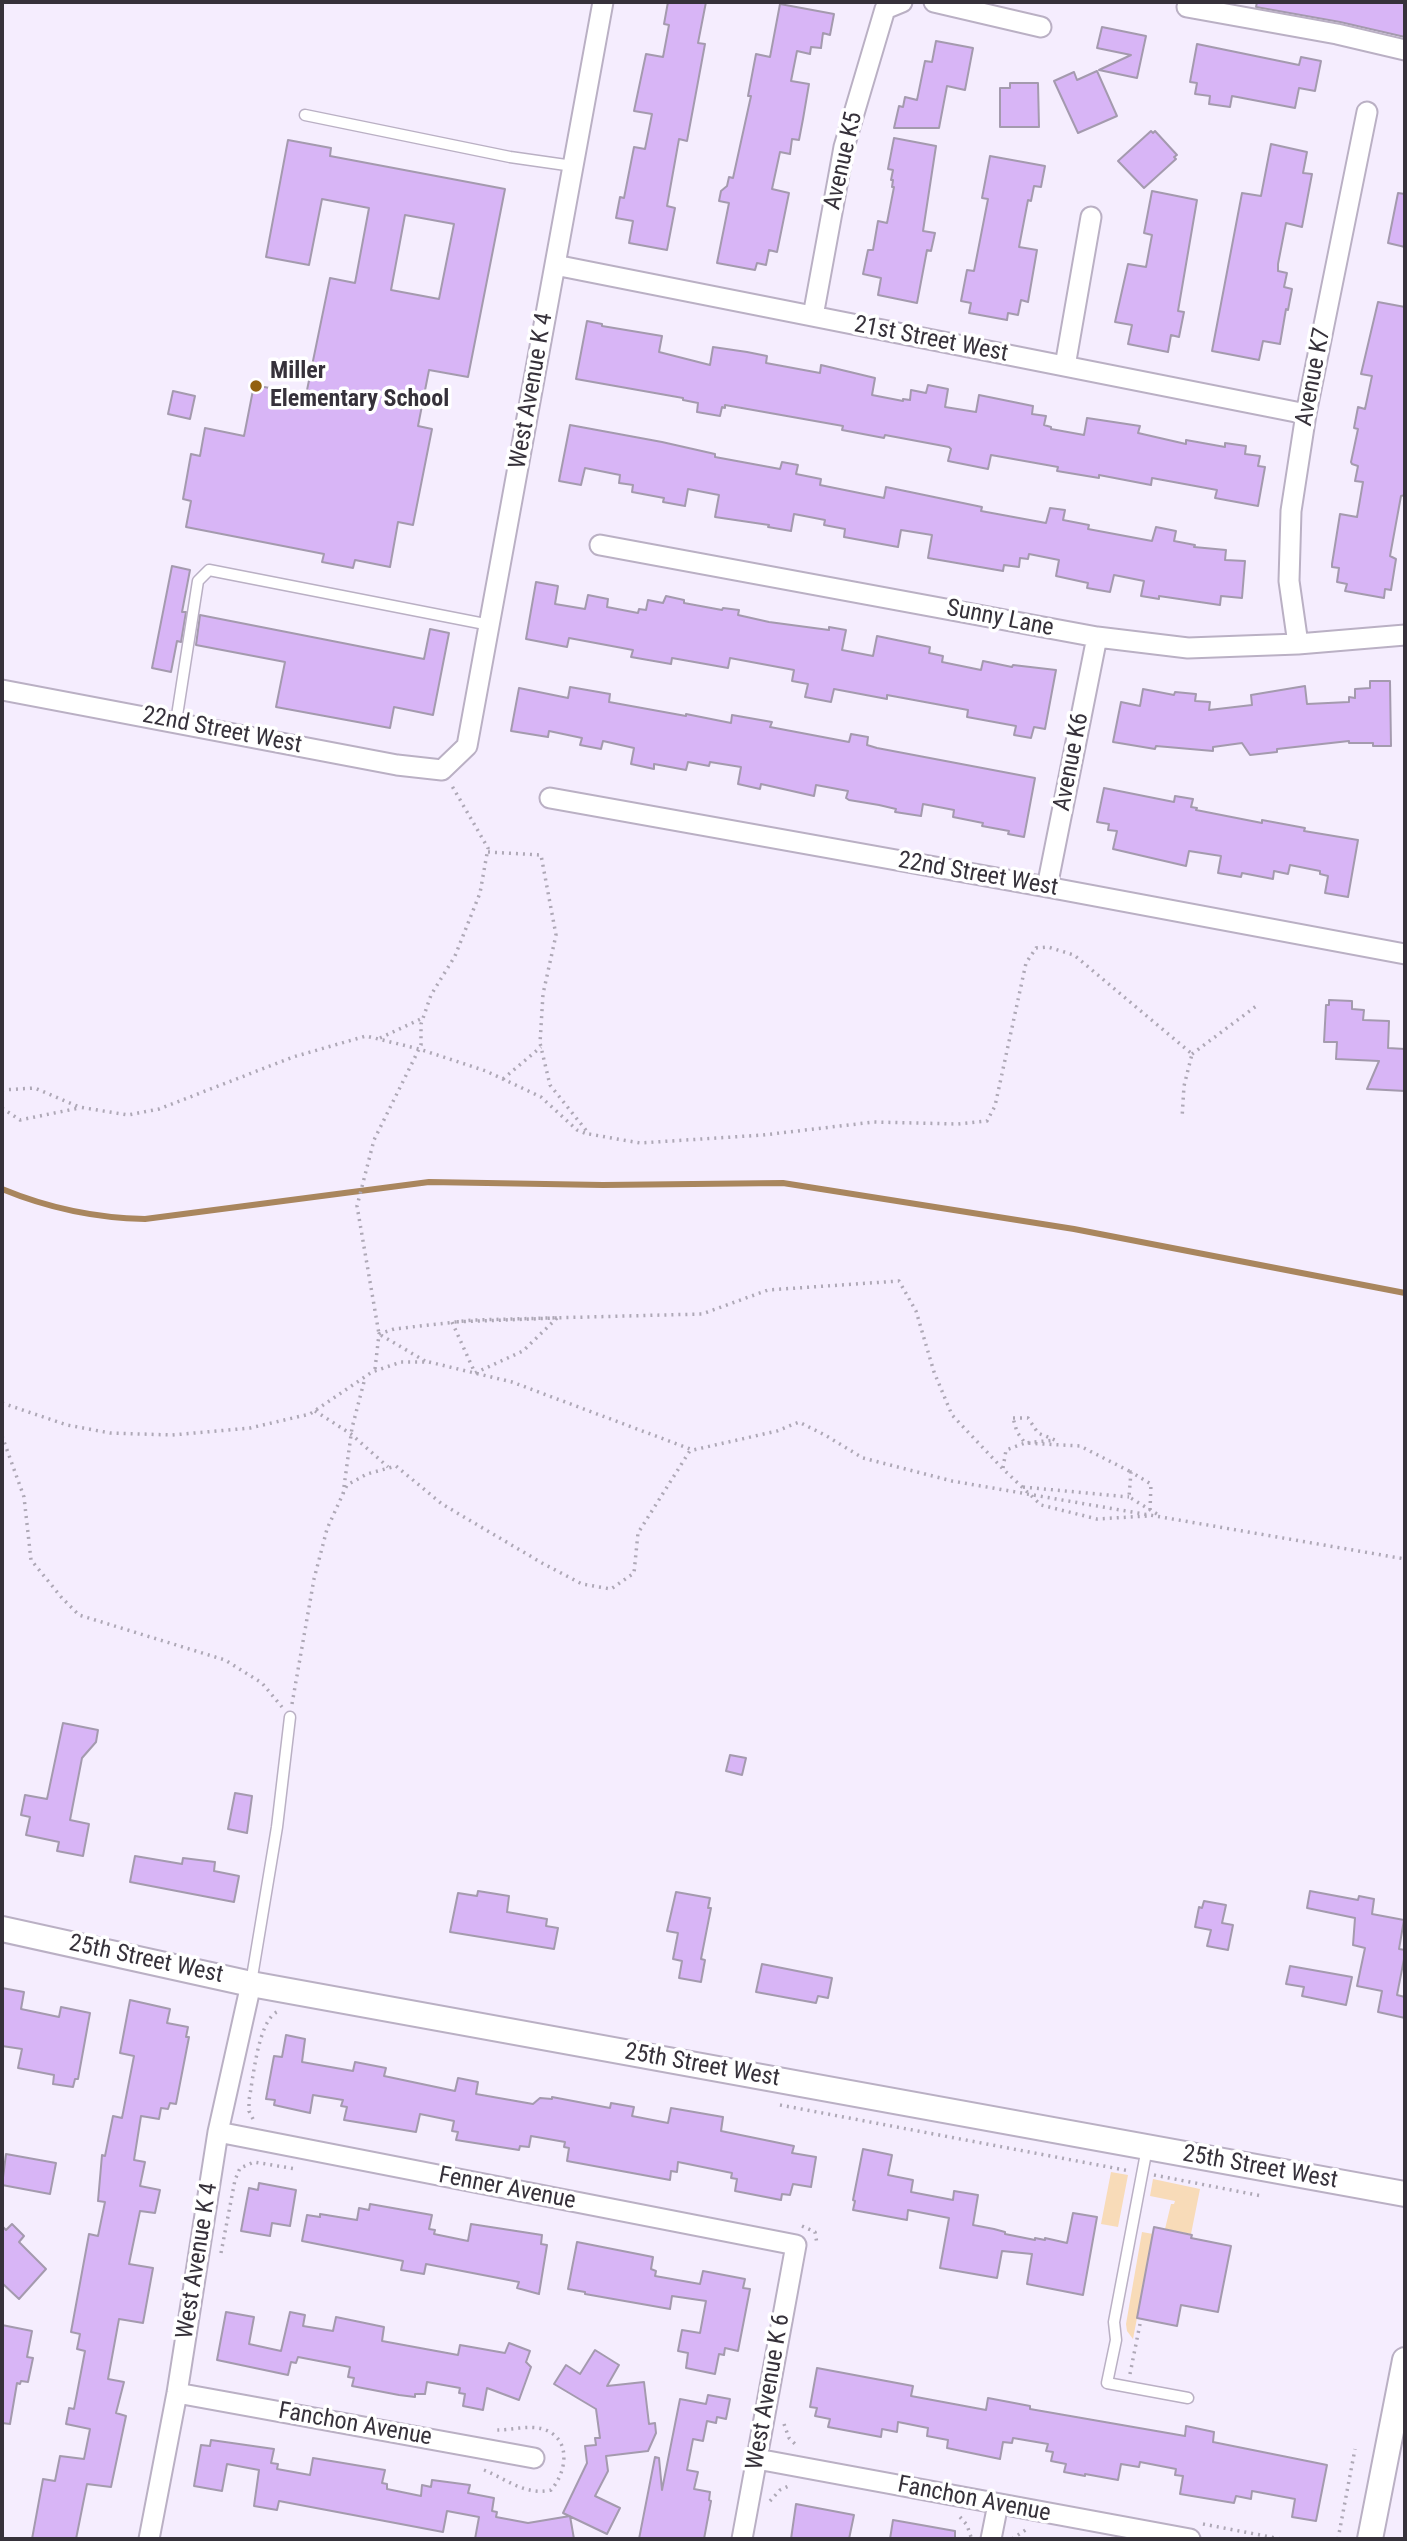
<!DOCTYPE html>
<html>
<head>
<meta charset="utf-8">
<style>
	body { margin:0 }
	#map { position:relative; width:1407px; height:2541px; overflow:hidden; background:#f5edfe; font-family:"Roboto Condensed",sans-serif }
	canvas { display:block }
	.frame { position:absolute; inset:0; border:4px solid #36313a; pointer-events:none }
</style>
</head>
<body>
<div id="map">
<canvas width="1407" height="2541"></canvas>
<div class="frame"></div>
</div>
<script>
const c = document.querySelector('canvas').getContext('2d');
c.lineJoin = 'round';
function fillPath(path, color) { c.fillStyle = color; c.fill(path, 'evenodd'); }
function strokePath(path, color, width, dash) { c.strokeStyle = color; c.lineWidth = width; c.lineCap = dash ? 'butt' : 'round'; c.setLineDash(dash || []); c.stroke(path); }
function drawText(font, color, halo, rows, align = 'center') {
  c.font = font + ' "Roboto Condensed",sans-serif'; c.lineWidth = 7; c.setLineDash([]); c.textBaseline = 'middle'; c.strokeStyle = halo; c.fillStyle = color; for (const [text, x, y, turn = 0] of rows) {
    c.save(); c.translate(x, y); c.rotate((+turn || 0) * Math.PI / 180); c.textAlign = isNaN(turn) ? turn : align; if (halo) c.strokeText(text, 0, 0); c.fillText(text, 0, 0); c.restore();
  }
}
fillPath(new Path2D(`
	M1111,2172l17,3 -10,52 -17,-3z
	M1153,2179l47,10 -9,45 -26,-5 6,-25h3l1,-3 -25,-5z
	M1142,2232l11,2 -20,105 -6,-8 -1,-7z`), '#f8dbb8');
strokePath(new Path2D(`
	M2,1189c46,19 93,29 143,30l284,-37 174,3 180,-2 291,46 331,64`), '#a9865e', 6);
const building = new Path2D(`
	M668,2h38l-8,41 7,1 -10,54 -8,43 -8,-2 -12,67 8,2 -8,42 -38,-7 4,-22 -17,-3 4,-21 4,1 10,-51 11,2 7,-35 -18,-3 12,-57 17,3 6,-32 -5,-1z
	M1257,2h148v35l-65,-15 -84,-15z
	M780,4l54,10 -4,21 -7,-2 -2,15 -10,-1 -1,7 -13,-3 -6,30 18,3 -6,35 -4,21 -7,-1 -2,15 -10,-2 -8,37 17,4 -12,59 -8,-2 -3,15 -9,-2 -2,7 -38,-7 12,-60 -10,-2 2,-10 6,-5 2,-9 4,1 18,-82h-3l8,-42 14,3z
	M1102,27l44,9 -9,42 -38,-8 32,-15 -34,-7z
	M936,41l37,7 -8,42 -18,-4 -8,42h-45l5,-22 4,1 2,-10 12,3 8,-39 7,1z
	M1197,44l102,21 2,-8 20,4 -6,30 -16,-3 -4,20 -63,-12 -2,11 -21,-3 1,-8 -15,-2 2,-11 -7,-1z
	M1097,71l20,45 -39,17 -24,-52 20,-9 3,8z
	M1010,83h28l1,44h-39v-39h10z
	M1151,131l2,2 2,-2 22,24 -3,2 2,2 -32,29 -26,-27z
	M894,138l42,8 -13,85 12,2 -4,18 -4,-1 -10,53 -39,-8 3,-17 -18,-4 5,-24h5l5,-29 9,2 7,-36h-2l1,-7h-2l2,-10 -5,-1z
	M288,140l43,8 -1,8 175,33 -37,188 -39,-7 -11,56 14,3 -19,96 -15,-3 -8,45 -35,-7 -2,8 -31,-6 2,-8 -138,-27 5,-26 -8,-2 8,-45 9,2 5,-28 39,8 10,-51 52,10 24,-117 25,5 14,-75 -47,-9 -13,66 -43,-8zM405,215l49,9 -15,75 -48,-9z
	M1271,144l36,8 -4,21 9,1 -10,53 -16,-4 -8,41v7l9,2 -3,14 8,2 -4,21 -2,-1 -6,35 -17,-3 -4,19 -47,-9 30,-158 19,3z
	M990,156l55,10 -4,21 -7,-1 -3,15 -3,-1 -9,47 18,3 -9,52 -7,-2 -3,15 -10,-2 -1,7 -38,-7 2,-10 -10,-2 6,-31 7,1 14,-72 -6,-1z
	M1152,191l45,9 -19,111 6,1 -5,25 -8,-2 -3,17 -40,-8 4,-19 -17,-3 13,-58 18,3 6,-32 -8,-2z
	M1398,193l7,1v53l-17,-4z
	M1378,302l27,5v188l-4,1 -11,60 6,3 -5,31 -6,-1 -1,9 -39,-7 2,-7 -10,-2 2,-14 -7,-1v-3l8,-50 17,3 6,-35 -8,-1 3,-15 -6,-2 -1,-2 7,-33 -4,-1 4,-21 7,2 7,-33 -11,-2z
	M587,321l15,3v2l60,10 -3,16 51,13 3,-18 34,5 20,4 -1,7 54,10 1,-8 54,13 -3,17 31,6v-2l7,1 1,-10 15,3 2,-8 20,4 -3,18 31,5 3,-17 54,11 -1,8 14,2 -2,9 7,2v2l33,6 3,-17 53,8 -2,7 48,11v-4l39,7v-4l21,3 -1,8 15,2 -2,10 7,1 -7,39 -43,-8 2,-8 -65,-12 -1,7 -52,-10v3l-42,-7 1,-4 -67,-12 -3,14 -40,-8 3,-12 -2,-2 -64,-12 -1,3 -42,-8 1,-4 -118,-21v3l-3,-1 -2,9 -23,-4 1,-9 -15,-3v-2l-107,-19z
	M173,391l22,5 -5,23 -22,-5z
	M570,425l92,17 53,12v3l65,12 2,-7 16,3 -2,9 25,5 -1,6 64,13 2,-11 96,20 -1,4 65,12 4,-15 15,2 -2,10 26,5 -1,4 64,12 4,-14 20,4 -2,10 21,4 -1,2 32,3 -1,10 20,1 -3,37 -21,-2 -1,9 -61,-9v3l-18,-3 3,-15 -30,-6 -4,17 -23,-4 1,-5 -32,-7 3,-16 -30,-6 -1,5 -8,-1 -1,9 -15,-2 -1,6 -75,-13 4,-23 -31,-5 -3,17 -54,-10 1,-8 -21,-4 1,-5 -31,-6 -3,17 -23,-4 1,-2 -54,-8 4,-22 -31,-6 -3,17 -22,-4 1,-4 -32,-6 1,-7 -14,-2 1,-8 -35,-7 -4,17 -22,-4z
	M172,566l18,4 -8,42h4l-5,30 -4,-1 -6,31 -19,-4z
	M536,582l22,4 -3,18 30,5 3,-14 20,4 -1,8 31,6 1,-4 7,1 2,-10 15,3 3,-7 18,4v3l38,7 1,-2 16,2 -1,5 31,7 60,8v-3l17,3 -4,20 31,6 4,-20 53,11 -1,6 14,3 -1,6 39,8 2,-9 29,6 1,-2 43,5 -11,59 -11,-2 -3,11 -17,-3 2,-9 -49,-9 1,-7 -81,-15v4l-53,-10 -3,13 -26,-5 3,-13 -16,-3 2,-11 -64,-12 -2,10 -56,-10 -1,6 -40,-7 2,-7 -64,-12 -2,9 -41,-8z
	M200,615l224,44 6,-30 19,4 -16,82 -39,-8 -4,21 -114,-21 9,-45 -89,-17z
	M1370,681h20l1,65h-18v-3h-24v-2l-72,8v3l-27,3 -8,-12 -29,4v4l-57,-5 -1,3 -42,-7 8,-40 19,4 3,-17 31,6 1,-3 21,2 -1,7 15,1 -1,8 43,-5 -1,-10 54,-9 2,18 42,-2v-5l6,1v-9l15,-1z
	M570,687l40,7 -1,8 77,14v-2l45,9 1,-8 40,7 -2,5 79,15 2,-8 17,3 -1,8 10,3 158,30 -11,59 -16,-3 1,-3 -27,-5 1,-3 -30,-6 1,-7 -31,-6 -2,12 -26,-4 1,-3 -17,-4 -30,-5 -3,-2 2,-7 -32,-6 -2,11 -53,-12 -1,5 -22,-5 3,-17 -31,-5 -1,4 -21,-4 -2,8 -32,-6v5l-23,-5 3,-16 -31,-7 -2,8 -21,-4 2,-7 -33,-7 -1,6 -37,-6 8,-43 49,10z
	M1104,788l70,14 1,-6 18,3 -2,8 6,1 -1,2 66,13v-3l43,8 -1,3 54,9 -10,57 -23,-4 3,-17 -8,-2v-3l-30,-6 -2,9 -14,-3 -1,8 -31,-6 -1,4 -23,-4 3,-17 -32,-5 -3,15 -73,-17 4,-18 -9,-1 1,-6 -12,-2z
	M1329,1000l23,1v8l12,1 -1,10 26,1 -1,27 17,1v42l-38,-2 12,-28 -43,-2 1,-17h-13l2,-37h3z
	M63,1723l35,7 -2,12 -14,16 -12,62 19,4 -6,32 -26,-5 2,-9 -33,-7 4,-18 -9,-2 4,-20 22,4z
	M730,1755l16,3 -4,17 -16,-4z
	M235,1793l17,3 -5,37 -19,-4z
	M135,1856l47,8 1,-6 32,4 -1,9 25,5 -5,26 -104,-20z
	M478,1891l31,5 -2,16 40,7 -1,7 12,2 -4,21 -104,-17 8,-39 19,3z
	M1310,1891l48,9 1,-4 15,3 -2,15 32,6 -5,29 6,1v4l-8,41 8,2v21l-27,-6 4,-21 -25,-5 8,-38 -12,-3 2,-27 -48,-10z
	M676,1892l34,6 -2,10h3l-10,51 4,1 -4,22 -22,-4 3,-17 -9,-2 5,-26 -11,-2z
	M1204,1901l22,4 -4,18 11,2 -5,25 -21,-4 4,-16 -16,-3 4,-20 3,1z
	M762,1964l70,14 -4,20 -10,-2 -2,7 -60,-11z
	M1290,1966l62,11 -6,28 -44,-9 2,-9 -18,-3z
	M2,1988l22,4 -3,17 38,8 2,-10 29,6 -12,66h-3l-2,8 -20,-3 1,-9 -36,-7 4,-19 -20,-3z
	M130,2000l40,9 -3,14 21,4 -2,10h3l-13,67 -6,-1 -2,6 -7,-1 -2,11 -18,-3 -7,44 11,2 -5,24 20,4 -5,23 -15,-2 -11,53 24,4 -10,55 -24,-4 -11,60 16,3 -8,31 10,3 -15,71 -24,-3 -11,55h-44l11,-60 12,2 5,-25 24,3 6,-30 -24,-5 3,-16 5,1 11,-58 -8,-2 3,-15 -9,-2 18,-98 9,2 7,-34 -7,-1 4,-46 3,1 8,-40 9,2 12,-62 -14,-3z
	M286,2035l19,4 -3,23 51,9 2,-9 31,6 -2,8 71,15 3,-13 20,4 -2,12 57,10 7,-6 12,1v-2l58,11 1,-5 23,4 -2,9 36,7 3,-15 52,9 -2,14 73,15 -2,7 24,4 -5,30 -18,-3 -3,11 -8,-1 -1,6 -46,-9 2,-12 -6,-1 1,-5 -54,-11 -1,10 -6,-1 -1,9 -103,-19 2,-13 -5,-1 1,-5 -34,-6 -2,11 -9,-1 -1,4 -63,-10 2,-8 -6,-1 2,-10 -34,-7 -4,18 -72,-12 3,-13 -6,-1 2,-6 -30,-5 -3,18 -36,-8 1,-5 -9,-1 8,-43 8,1z
	M863,2149l29,6 -4,20 25,5 -2,12 42,8 1,-9 24,4 -5,30 21,4 11,3v2l30,6v-2l10,2v-2l22,5 6,-30 24,4 -14,78 -56,-11 5,-30 -30,-3 -5,27 -57,-10 9,-50 -41,-8 -1,10 -54,-10 2,-9 -2,-1z
	M6,2154l50,9 -6,31 -48,-9z
	M259,2183l37,7 -6,36 -18,-3 -2,13 -29,-5 8,-43 9,2z
	M370,2204l62,11 -3,14 6,1 -1,4 34,7 3,-17 71,11 -1,9 6,1 -8,49 -22,-6 2,-6 -93,-18 -2,10 -23,-4 2,-9 -101,-20 5,-26 13,2v-3l37,6 2,-12 10,2z
	M12,2224l12,12 -5,6 27,27 -27,30 -17,-16v-57l4,4z
	M1154,2227l38,8 -1,3 40,8 -13,66 -37,-7 -4,21 -40,-8z
	M577,2242l76,15 -2,12 5,2 -1,5 45,8 3,-13 42,8 -2,9 7,1 -12,62 -13,-3 -1,7 -5,-1 -4,20 -29,-6 2,-15 -10,-2 4,-21 18,3 6,-32 -34,-5 -2,13 -85,-15v-2l-17,-3z
	M226,2312l28,5 -5,27 32,7 9,-39 15,3 -2,11 30,5 3,-14 48,10 -2,14 76,14 2,-10 45,8 4,-10 21,8 -4,11 5,5 -12,33 -32,-12 -4,22 -20,-4 2,-12 -6,-1 1,-5 -33,-6 -2,12h-10v3l-16,-2 -47,-9 2,-8 -6,-1 2,-10 -52,-10 -2,6 -5,-1 -3,13 -71,-15z
	M2,2325l30,6 -5,26 6,1 -5,24 -7,-1 -1,3 -3,-1 -7,41 -8,-1z
	M595,2350l24,15 -12,21 37,-4 5,42 6,-1 1,10 -8,18 -42,5 2,15 -13,25 25,12 -13,26 -44,-21 24,-50 -2,-17 11,-1 -1,-7h5l-4,-29 -42,-25 12,-19 14,9z
	M817,2368l96,18 -2,10 75,14 2,-12 42,8v3l155,27 1,-10 28,6 -1,10 114,23 -11,56 -24,-4 3,-18 -43,-8 -1,8 -15,-3 -2,7 -54,-9 3,-18 -8,-1 1,-6 -36,-7 -1,5 -18,-3 -3,16 -33,-6v2l-21,-4 2,-8 -15,-3 2,-9 -7,-1 2,-7 -35,-6 -1,5 -9,-1 -3,17 -53,-11 1,-8 -21,-4 1,-8 -30,-6 -1,10 -15,-3 -1,8 -53,-10 2,-8 -15,-3 2,-8 -7,-1z
	M708,2395l22,4 -4,20 -9,-2 -1,6 -9,-2 -4,20 -10,-2 -6,31 11,2 -4,17 16,3 -1,8 2,1 -7,38h-65l16,-82 4,1 3,32 18,-91 26,5z
	M211,2440l63,9 -3,14 7,1 -1,5 33,6 3,-17 72,12 -3,13 5,1v5l34,7 1,-11 9,2 1,-7 38,5 -2,8 26,5 -2,13 5,1 -1,5 32,6 42,-7 4,23h-99l4,-22 -32,-6 -4,21 -164,-31 -2,9 -23,-4 5,-36 -32,-6 -5,27 -28,-5 7,-41 9,1z
	M796,2504l58,11 -5,24h-58z
	M893,2520l62,11v8h-65z`);
fillPath(building, '#d8b5f6');
strokePath(building, '#a49aae', 2);
const service = new Path2D(`
	M305,115l205,42 63,9
	M176,722l22,-141 11,-11 281,55
	M251,1983l26,-156 13,-110
	M1147,2148l-33,174 2,18 -9,43 81,15`);
const minor = new Path2D(`
	M934,2l107,25
	M1187,7l150,27 68,16
	M555,265l751,149
	M813,316l31,-169 41,-138 17,-7
	M1065,366l26,-149
	M600,545l497,92 91,11 110,-4 107,-9
	M1298,644l-9,-63 2,-70 15,-97 61,-302
	M2,690l395,75 45,5 25,-24 136,-744
	M550,798l497,89 358,67
	M1047,887l50,-250
	M218,2132l578,113 -54,294
	M177,2393l357,65
	M757,2459l433,80
	M149,2539l28,-146 41,-261 33,-148
	M991,2539l7,-35`);
const tertiary = new Path2D(`
	M2,1929l249,55 1154,210
	M1370,2539l35,-179`);
strokePath(service, '#bab0c4', 13);
strokePath(minor, '#bab0c4', 23);
strokePath(tertiary, '#bab0c4', 28);
strokePath(new Path2D(`
	M488,852l53,3 15,80 -13,59 -3,49 10,42 39,49 51,9 123,-8 111,-13 84,2 29,-3 8,-15 31,-143 10,-15 12,-1 26,8 118,99 -8,32 -2,32
	M380,1038l43,-20
	M1192,1054l67,-50
	M503,1079l38,-32
	M2,1090l33,-2 44,19 49,8 31,-6 134,-52 73,-21 53,13 67,22 55,26 36,33 10,4
	M2,1108l18,12 59,-12
	M557,1318l-34,33 -48,22 -23,-51z
	M425,1361l-46,-27 -22,-128 17,-66 47,-95v-21l10,-29 24,-39 25,-63 8,-45 -36,-62
	M375,1369l4,-35 15,-5 79,-9 229,-6 66,-24 131,-9 17,30 18,61 18,43 51,54 38,36 56,14 50,-3
	M2,1403l65,22 43,8 62,2 78,-7 60,-14 62,-42 29,-10h28l83,20 181,68 84,-19 22,-9 26,13 38,23 89,23 453,78
	M315,1411l36,23 37,33
	M1013,1418h15l10,15 17,7 -30,3 -8,-11z
	M2,1436l22,61 7,63 31,38 17,17 146,45 37,23 20,24
	M1003,1468l3,-18 19,-7 55,3 51,26
	M1023,1487l106,10
	M343,1494l9,-66 13,-50
	M1150,1510l1,-26 -20,-12 -2,25 28,17
	M292,1704l22,-125 13,-50 20,-44 20,-11 29,-8 46,38 100,59 40,21 29,5 23,-16 4,-40 53,-84
	M780,2105l350,66
	M253,2119l-4,-8v-11c4,-20 9,-79 28,-88
	M1154,2175l108,21
	M802,2226l13,6 2,12
	M221,2253l14,-73 5,-12 14,-6 42,7
	M1130,2374l11,-55
	M784,2424l5,14 8,8
	M484,2470c22,9 42,26 67,20 16,-18 21,-52 -8,-61 -14,-4 -32,1 -46,1
	M770,2501l10,-11 11,-5
	M960,2517l7,8 4,12
	M1203,2524l78,15
	M1012,2539l15,-10
	M1338,2539l17,-90`), '#aea8b6', 3.5, [2, 5]);
strokePath(service, '#fff', 10);
strokePath(minor, '#fff', 19);
strokePath(tertiary, '#fff', 24);
for (const [x, y, r, color] of [
	[256,386,7,"#926110"]
]) { const dot = new Path2D(); dot.arc(x, y, r, 0, 2 * Math.PI); c.fillStyle = color; c.fill(dot); strokePath(dot, '#fff', 2.5); }
drawText('24px', '#36313a', '#fff', [
	["Avenue K5",844,161,-77],
	["21st Street West",931,340,11],
	["Avenue K7",1314,377,-79],
	["West Avenue K 4",532,391,-80],
	["Sunny Lane",1000,619,11],
	["22nd Street West",222,731,11],
	["Avenue K6",1072,762,-79],
	["22nd Street West",978,875,10],
	["25th Street West",146,1960,12],
	["25th Street West",702,2066,10],
	["25th Street West",1260,2168,10],
	["Fenner Avenue",507,2189,11],
	["West Avenue K 4",198,2261,-81],
	["West Avenue K 6",769,2392,-80],
	["Fanchon Avenue",355,2425,10],
	["Fanchon Avenue",974,2500,11]
]);
drawText('bold 24px', '#36313a', '#fff', [
	["Miller",270,372],
	["Elementary School",270,400]
], 'left');
</script>
</body>
</html>
